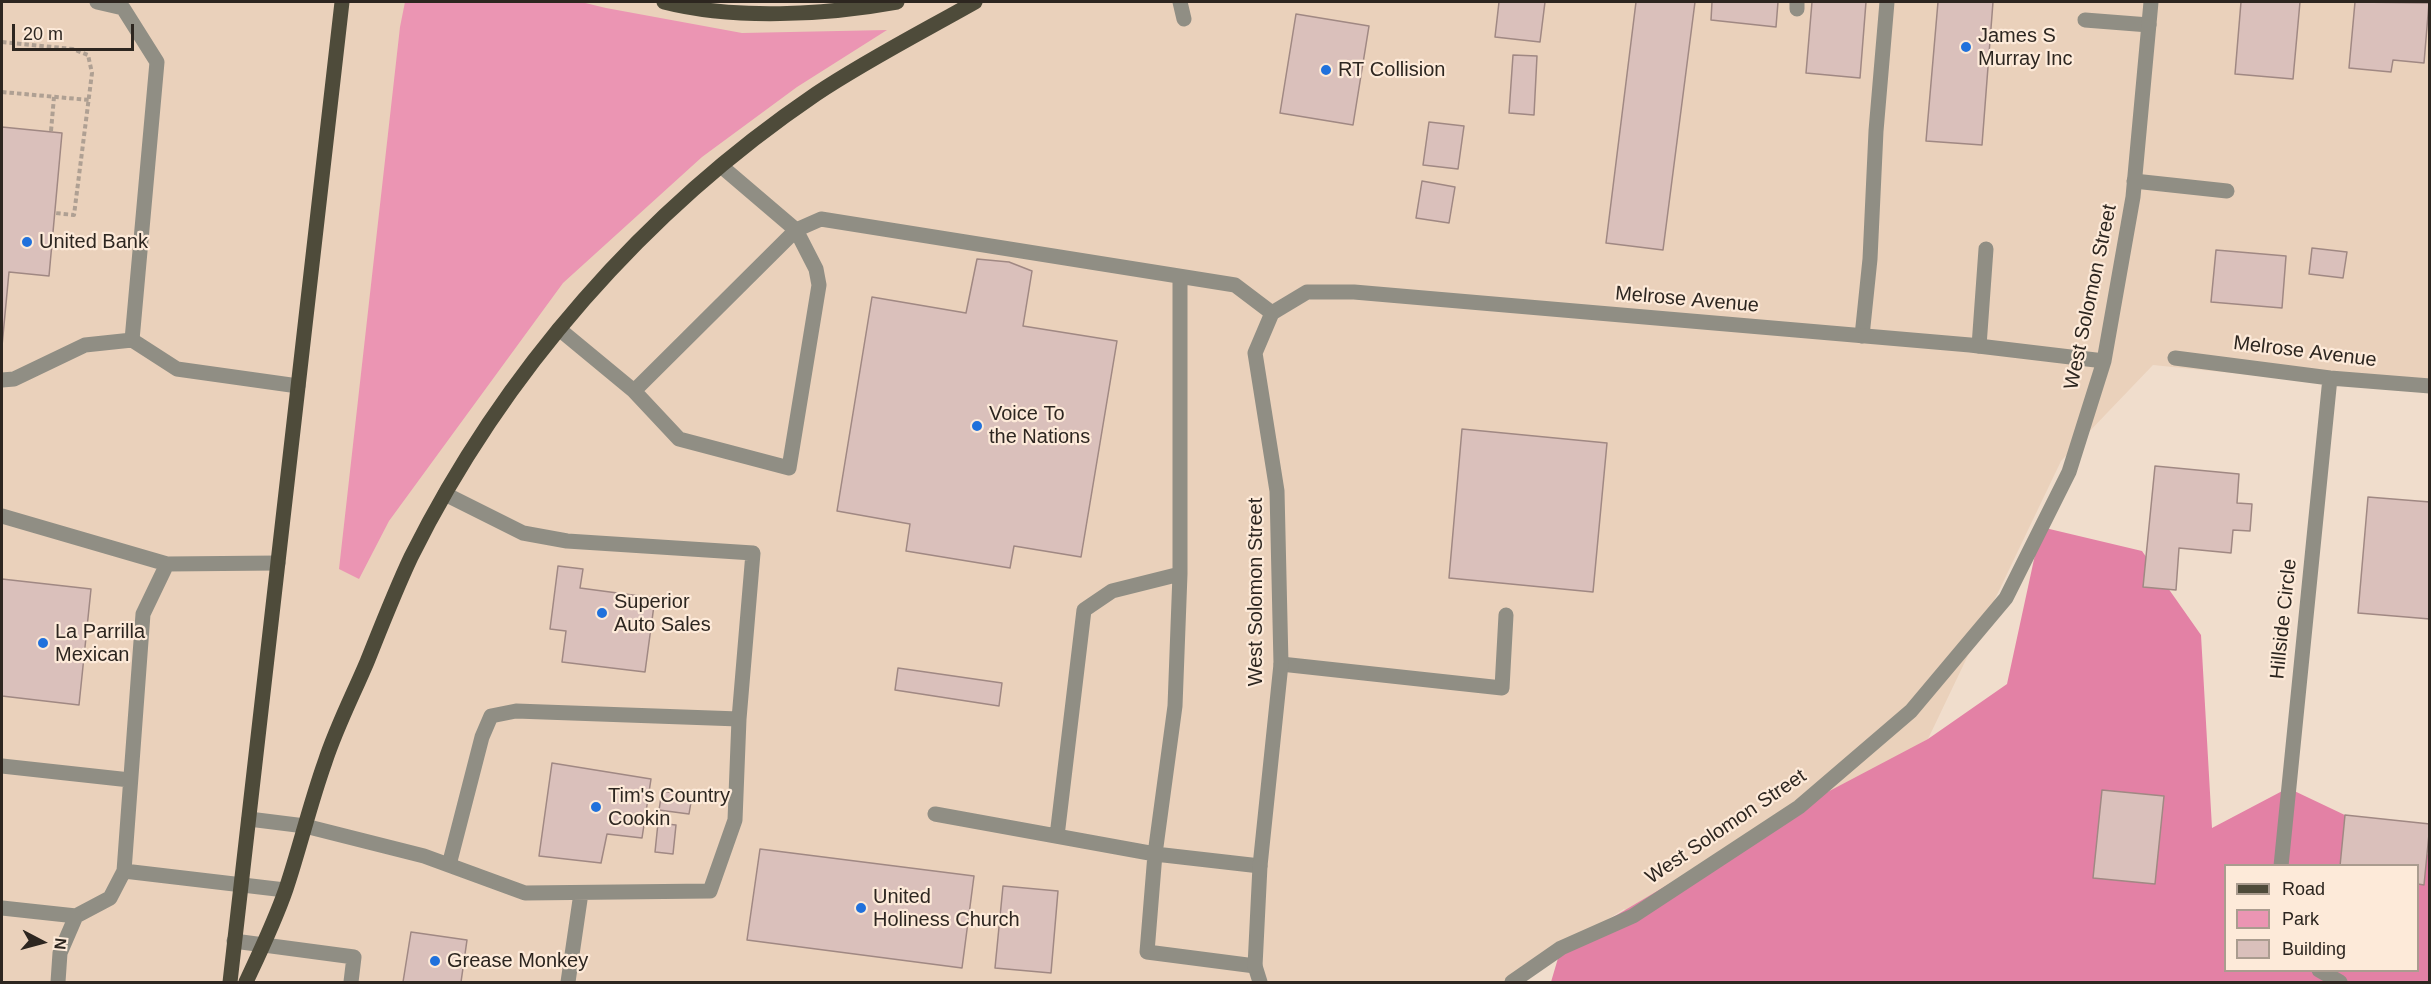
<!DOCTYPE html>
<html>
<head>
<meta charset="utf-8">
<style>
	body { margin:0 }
	#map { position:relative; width:2431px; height:984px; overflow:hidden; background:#f0ddcc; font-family:Arial,sans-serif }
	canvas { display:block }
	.frame { position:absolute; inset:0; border:3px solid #2d2620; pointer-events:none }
	.legend { position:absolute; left:2224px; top:864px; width:195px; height:108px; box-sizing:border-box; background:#fdead9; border:2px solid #aa9c8f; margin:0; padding:8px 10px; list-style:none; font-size:18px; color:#2d2620 }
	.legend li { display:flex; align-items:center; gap:12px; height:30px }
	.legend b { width:30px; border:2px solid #aa9c8f }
	.north { position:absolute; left:12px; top:912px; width:60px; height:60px; -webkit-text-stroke:4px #fdead9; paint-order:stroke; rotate:96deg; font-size:16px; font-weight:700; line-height:24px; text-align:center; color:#2d2620 }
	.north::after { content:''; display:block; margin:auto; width:21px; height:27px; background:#2d2620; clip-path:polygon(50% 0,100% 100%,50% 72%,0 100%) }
	.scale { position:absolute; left:12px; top:24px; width:122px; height:27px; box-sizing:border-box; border:3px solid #2d2620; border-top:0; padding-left:8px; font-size:18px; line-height:21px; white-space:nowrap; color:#2d2620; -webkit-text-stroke:4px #fdead9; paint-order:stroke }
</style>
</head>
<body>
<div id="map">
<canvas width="2431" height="984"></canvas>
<div class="frame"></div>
<ul class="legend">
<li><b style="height:8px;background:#4e4b3a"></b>Road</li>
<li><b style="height:16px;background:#eb95b3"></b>Park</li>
<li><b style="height:16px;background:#dac0bb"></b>Building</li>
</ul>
<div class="north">N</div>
<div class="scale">20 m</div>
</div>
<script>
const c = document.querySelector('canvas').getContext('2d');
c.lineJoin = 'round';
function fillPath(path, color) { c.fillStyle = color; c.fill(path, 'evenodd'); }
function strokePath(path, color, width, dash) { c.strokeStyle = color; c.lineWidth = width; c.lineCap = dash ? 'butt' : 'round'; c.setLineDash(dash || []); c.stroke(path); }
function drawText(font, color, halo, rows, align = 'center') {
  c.font = font + ' Arial,sans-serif'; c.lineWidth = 4.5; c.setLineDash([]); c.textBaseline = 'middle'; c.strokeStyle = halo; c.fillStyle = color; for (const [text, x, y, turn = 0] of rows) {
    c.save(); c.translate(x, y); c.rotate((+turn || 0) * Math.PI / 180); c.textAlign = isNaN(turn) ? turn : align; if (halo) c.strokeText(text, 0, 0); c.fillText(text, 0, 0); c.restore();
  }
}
fillPath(new Path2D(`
	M2,2h2427v391l-276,-28 -92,96 -133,278 -297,175 -7,-5 -114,73h-1508z`), '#ead1bb');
fillPath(new Path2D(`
	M405,2h176l25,6 136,25 145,-3 -90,57 -95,70 -139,126 -174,238 -30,58 -20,-10 61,-542z`), '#eb95b3');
fillPath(new Path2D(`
	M2041,527l101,24 59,84 11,193 76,-40 141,67v127h-878l10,-34 238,-141 129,-68 79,-55zM2226,866h192v104h-192z`), '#e381a5');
const building = new Path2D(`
	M1499,2h46l-5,40 -45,-5z
	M1636,2h59l-32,248 -57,-7z
	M1712,2h66l-2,25 -65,-7z
	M1812,2h54l-6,76 -54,-5z
	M1938,2h55l-11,143 -56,-4z
	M2241,2h59l-7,77 -58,-5z
	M2355,2l74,1 -5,60 -31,-3 -2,12 -42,-4z
	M1296,14l73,12 -16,99 -73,-12z
	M1513,55l24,1 -3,59 -25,-2z
	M1429,122l35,4 -6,43 -35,-4z
	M2,127l60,6 -13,143 -40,-4 -7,74z
	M1422,181l33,6 -6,36 -33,-5z
	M2312,248l35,4 -4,26 -34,-4z
	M2216,250l70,6 -4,52 -71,-6z
	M977,259l32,3 23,9 -9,55 94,15 -36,216 -67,-11 -4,22 -104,-17 4,-27 -73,-13 35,-214 94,16z
	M1462,429l145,14 -14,149 -144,-14z
	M2155,466l84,8 -2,29 15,1 -2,27 -17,-1 -2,23 -52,-5 -3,42 -33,-3z
	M2368,497l62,5v117l-72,-6z
	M558,566l25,3 -3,19 75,10 -10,74 -83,-10 4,-31 -16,-2z
	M2,579l89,10 -12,116 -77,-9z
	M898,668l104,15 -3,23 -104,-16z
	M552,763l99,16 -9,59 -35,-4 -6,29 -62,-7z
	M2102,790l62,6 -9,88 -62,-6z
	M662,791l30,5 -3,18 -30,-4z
	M2345,815l85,9 -6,61 -6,-1v-18h-78z
	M658,823l18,2 -3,29 -18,-2z
	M760,849l214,27 -12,92 -215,-28z
	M1003,886l55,5 -7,82 -56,-5z
	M411,932l56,8 -6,42h-58z`);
fillPath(building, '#dac0bb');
strokePath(building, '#a08883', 1.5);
strokePath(new Path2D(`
	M2,42l71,7 15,6 4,18 -18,142 -19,-2
	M2,92l87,8
	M51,131l3,-34`), '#afa093', 4, [4.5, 3]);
strokePath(new Path2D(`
	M97,2l26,6 34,54 -25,278 45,29 121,17
	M1180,2l4,17
	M1797,2v7
	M2085,20l64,5
	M2134,181l93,10
	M1180,277v297l-5,132 -20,148 -8,98 108,14
	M559,329l75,62 45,48 110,29 30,-183 -3,-16 -20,-39 -75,-64
	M1862,336l8,-77 6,-128 11,-129
	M1979,346l7,-97
	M2,380l12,-1 71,-34 47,-5
	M634,391l162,-161 25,-11 414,66 37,28
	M2,516l165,48
	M278,563l-111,1 -24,50 -19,257 161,19
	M1281,664l221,24 4,-73
	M2,766l128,14
	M935,814l220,40 105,12
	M249,819l56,7 119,30 101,37 185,-2 25,-71 4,-101 14,-166 -186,-12 -44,-8 -78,-39
	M1057,836l27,-226 28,-19 68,-17
	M449,865l33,-128 9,-21 25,-5 223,8
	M2,908l74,8
	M234,941l120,16 -3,25
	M58,982l2,-29 16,-37 34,-18 14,-27
	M568,982l13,-89`), '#908e84', 15);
strokePath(new Path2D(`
	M2175,358l155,20 100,8
	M2281,866l49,-488
	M2319,970l21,12
	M1260,982l-5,-16 5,-100 21,-202 -4,-173 -22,-138 17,-40 35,-21h47l616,53 134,16
	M1512,982l49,-34 72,-32 166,-109 112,-96 95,-113 63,-126 35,-111 29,-164 18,-195`), '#908e84', 15);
strokePath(new Path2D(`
	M664,2c70,18 162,13 233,0
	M230,982l112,-980
	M246,982c14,-30 29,-61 40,-93 14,-42 24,-85 39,-127 11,-34 28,-67 42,-100 14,-35 28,-71 44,-105 92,-185 234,-347 405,-463 51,-34 106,-62 159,-92`), '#4e4b3a', 15);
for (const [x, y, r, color] of [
	[1966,47,6,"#2071dc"],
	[1326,70,6,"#2071dc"],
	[27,242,6,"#2071dc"],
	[977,426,6,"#2071dc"],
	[602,613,6,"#2071dc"],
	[43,643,6,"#2071dc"],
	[596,807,6,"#2071dc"],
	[861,908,6,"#2071dc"],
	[435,961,6,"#2071dc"]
]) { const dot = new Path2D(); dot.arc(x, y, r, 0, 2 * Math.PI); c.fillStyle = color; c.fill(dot); strokePath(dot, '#fdead9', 2); }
drawText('20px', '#2d2620', '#fdead9', [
	["James S",1978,36],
	["Murray Inc",1978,59],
	["RT Collision",1338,70],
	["United Bank",39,242],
	["Voice To",989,414],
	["the Nations",989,437],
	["Superior",614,602],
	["Auto Sales",614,625],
	["La Parrilla",55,632],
	["Mexican",55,655],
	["Tim's Country",608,796],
	["Cookin",608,819],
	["United",873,897],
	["Holiness Church",873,920],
	["Grease Monkey",447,961]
], 'left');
drawText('20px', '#2d2620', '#fdead9', [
	["West Solomon Street",2091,297,-78],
	["Melrose Avenue",1687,300,5],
	["Melrose Avenue",2305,352,7],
	["West Solomon Street",1256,592,-90],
	["Hillside Circle",2284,619,-84],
	["West Solomon Street",1726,827,-34]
]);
</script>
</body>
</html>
